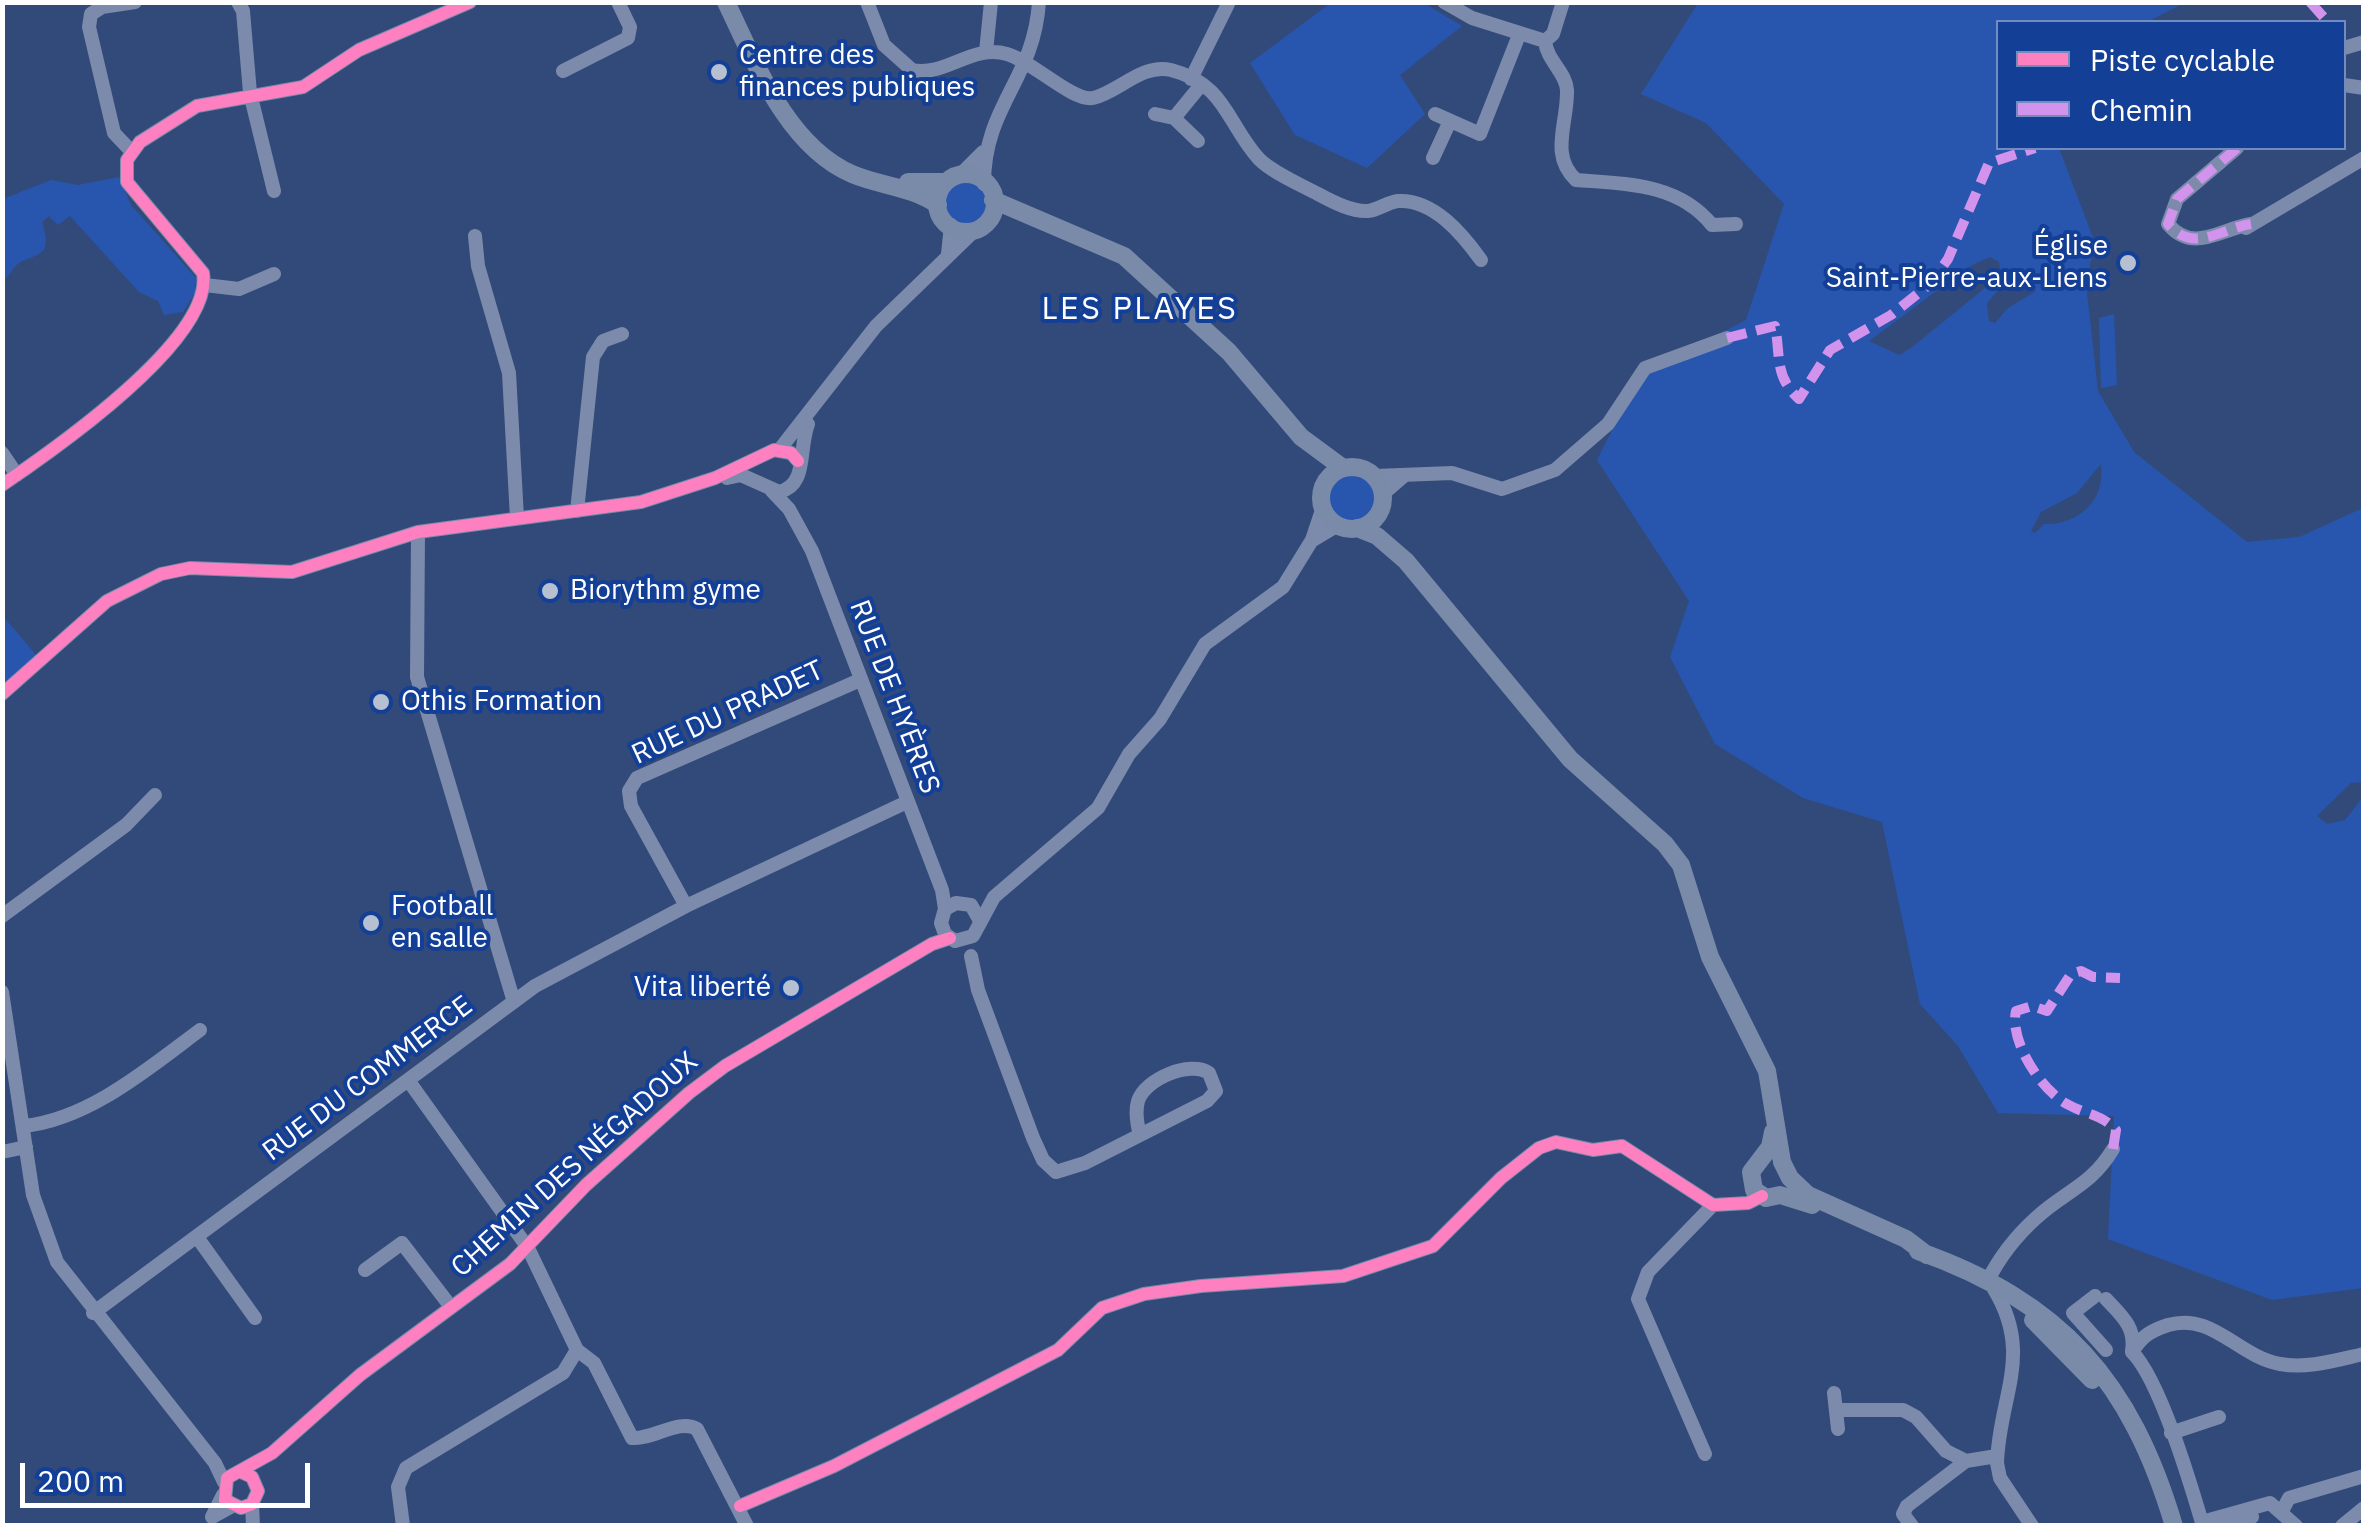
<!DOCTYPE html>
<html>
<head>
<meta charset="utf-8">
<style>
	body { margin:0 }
	#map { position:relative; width:2366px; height:1528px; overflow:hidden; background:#324a79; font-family:"IBM Plex Sans",sans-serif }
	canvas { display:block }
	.frame { position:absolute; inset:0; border:5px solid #fff; pointer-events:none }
	.legend { position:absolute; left:1996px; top:20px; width:350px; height:130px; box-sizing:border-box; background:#143f97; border:2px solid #728cc1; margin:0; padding:12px 18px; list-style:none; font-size:30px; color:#fff }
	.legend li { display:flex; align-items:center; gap:20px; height:50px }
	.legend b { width:50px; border:2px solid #728cc1 }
	.scale { position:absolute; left:20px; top:1463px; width:290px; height:45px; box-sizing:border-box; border:5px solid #fff; border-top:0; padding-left:12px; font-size:30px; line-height:35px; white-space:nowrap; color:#fff; -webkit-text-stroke:8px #143f97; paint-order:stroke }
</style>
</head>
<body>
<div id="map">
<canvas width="2366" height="1528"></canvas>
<div class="frame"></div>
<ul class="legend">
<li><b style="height:12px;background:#ff80c0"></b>Piste cyclable</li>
<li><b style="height:12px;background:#d193ec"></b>Chemin</li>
</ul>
<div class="scale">200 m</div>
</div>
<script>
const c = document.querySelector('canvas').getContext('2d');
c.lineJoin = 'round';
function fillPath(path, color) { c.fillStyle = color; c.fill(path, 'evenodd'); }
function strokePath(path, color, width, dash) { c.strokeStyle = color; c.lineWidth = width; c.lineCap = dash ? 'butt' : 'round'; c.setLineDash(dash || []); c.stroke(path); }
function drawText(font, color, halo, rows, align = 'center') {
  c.font = font + ' "IBM Plex Sans",sans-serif'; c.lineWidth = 8; c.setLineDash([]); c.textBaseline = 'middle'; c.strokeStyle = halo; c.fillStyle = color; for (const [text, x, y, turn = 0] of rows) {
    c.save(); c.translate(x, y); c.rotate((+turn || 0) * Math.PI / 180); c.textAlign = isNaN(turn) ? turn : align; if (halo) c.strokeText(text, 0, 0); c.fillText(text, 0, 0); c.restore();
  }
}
fillPath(new Path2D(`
	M1332,2l92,1 38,23 -62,49 25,39 -58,54 -72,-33 -45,-72z
	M1698,3h486l-37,19h-149v126h61l36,95 -9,41 12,107 36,61 113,90 52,-5 64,-29v274l-12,1 -34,33 10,8 18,-4 18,-23v491l-91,12 -164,-61 6,-123 -116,-3 -40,-67 -38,-42 -38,-182 -79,-24 -88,-54 -45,-87 19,-56 -92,-141 43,-85 106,-55 38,-116 -78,-81 -65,-29zM1990,257l9,5 2,13 -90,73 -12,7 -30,-14 101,-75zM2015,271h14l7,20 -28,17 -13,15 -6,-2 -2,-18zM2101,464c5,36 -22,61 -57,60l-9,9 -4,-2 10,-19 36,-19z
	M937 203a29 29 0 1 1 58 0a29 29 0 1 1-58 0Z
	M119,177l12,28 65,73 -1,15 -12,19 -19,3 -6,-14 -19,-9 -69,-76 -12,9 -9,-9 -7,6c11,35 -3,30 -23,41 -7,5 -9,13 -16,18v-82l48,-19 27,5z
	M2114,314l3,71 -16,3 -2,-70z
	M1321 498a31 31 0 1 1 62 0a31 31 0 1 1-62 0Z
	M2,615l34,40 -33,29h-1z`), '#2856ae');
strokePath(new Path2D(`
	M238,2l5,9 7,82 24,98
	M867,2l17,43 28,25c34,7 59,-26 95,-16 25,7 66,48 86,44 26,-6 49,-35 78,-28 55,14 56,54 88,89 14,14 42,26 59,35 15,8 34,18 50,17 10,-1 20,-9 30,-10 36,-2 65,34 83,59
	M1444,2l28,16 73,23
	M1563,2l-10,32 -8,7c2,20 21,31 22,49 1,33 -18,65 9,90 50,4 102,3 136,45l24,-1
	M2344,48l20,-6
	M986,52l5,-50
	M563,71l65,-33 2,-11 -12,-25
	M1191,79l37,-75
	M2344,85l20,3
	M1155,114l19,4 24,23
	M1435,114l45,20 39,-99
	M1174,118l27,-33
	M2237,148l-60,51 -9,25c25,30 52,5 83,0
	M132,152l-18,-19 -25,-106 2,-13 11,-7 33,-5
	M1433,158l17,-37
	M963,172l20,-20
	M984,184c0,-79 50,-104 55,-182
	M2246,228l118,-70
	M475,236l3,30 31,107 8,145
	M948,254l3,-29
	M205,285l34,4 35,-15
	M780,449l96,-123 94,-91
	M2,453l15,22
	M1375,476l77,-3 50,16 53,-19 53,-46 37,-56 82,-30
	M727,478l14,-3 38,17c29,-7 19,-41 29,-68
	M2,485c50,-34 212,-146 201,-212l-76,-91v-22l13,-18 57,-36 106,-19 56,-37 111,-48
	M772,491l17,18 23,42 130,339 3,19
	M1383,494l22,-19
	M577,511l16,-154 10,-16 19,-7
	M418,532l-1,145 97,325
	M1313,540l25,-15
	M2,694l105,-93 54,-27 29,-6 102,4 126,-40 223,-30 74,-24 59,-28 17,3 7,8
	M686,906l-55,-100 -2,-15 8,-13 223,-98
	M2,916l124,-91 29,-30
	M979,919l-8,-14 -15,-2 -11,6 -4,14 4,11 10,7 18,-5 21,-39 104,-89 31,-54 31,-35 45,-75 78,-57 29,-47 11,-33
	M971,956l7,34 55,148 10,22 13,12 29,-9 122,-62 9,-10 -7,-18c-19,-13 -64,6 -71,28 -3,11 -1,23 2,34
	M2,992l31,203 24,67 158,201 9,19
	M408,1080l120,168 49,102 17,13 38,75c21,2 47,-20 65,-9l50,97
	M23,1126c65,-6 126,-58 177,-96
	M2,1152l24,-5
	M197,1237l58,81
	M365,1270l37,-27 49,64
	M1987,1282c12,-24 29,-46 49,-64 29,-27 55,-32 77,-69
	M1994,1289c40,66 5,107 3,174l3,15 32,48
	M2095,1296l-22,17 33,37
	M2106,1299c15,16 30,28 26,52
	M93,1313l442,-327 151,-80 221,-104
	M2132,1352c10,-16 18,-21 36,-27 45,-13 69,31 112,39 28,5 56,-4 84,-10
	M2132,1352c28,28 59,133 71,174
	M1834,1393l4,36
	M1838,1410h65l13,7 30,34 20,10
	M2171,1433l48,-16
	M1705,1454l-67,-155 10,-27 65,-67
	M241,1472l11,5 6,14 -6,13 -11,4 -16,-8 2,-22 45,-25 88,-78 150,-111 76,-79 103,-92 36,-27 207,-122 18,-6
	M223,1495l-11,22 20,-11
	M252,1504l1,22
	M740,1506l94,-40 224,-116 44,-42 42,-14 57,-8 142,-10 90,-30 68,-68 38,-30 17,-6 37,8 29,-4 91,59 35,-2 14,-7
	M2282,1511l7,-13 75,-22
	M2202,1522l68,-19 26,23
	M403,1526l-5,-39 8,-19 157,-95 14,-23
	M1912,1526l-9,-12 4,-8 59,-45 31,-5
	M2224,1526l28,-9
	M2342,1526l22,-18`), '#7c8bab', 14);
strokePath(new Path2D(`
	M726,2c29,60 61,144 126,172 28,12 61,13 86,31
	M937 203a29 29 0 1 1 58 0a29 29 0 1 1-58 0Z
	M908,182h34
	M993,200l131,56 105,96 72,85 42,31
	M1321 498a31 31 0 1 1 62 0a31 31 0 1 1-62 0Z
	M1357,528l20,8 29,25 164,198 95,85 16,21 29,92 57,114 15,91 8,16 18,17 98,44 21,16
	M1773,1132l-3,15 -19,25 3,18 12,8 14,-3 32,10
	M1918,1251c144,51 213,130 256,275
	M2033,1320l59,60`), '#7a8ba9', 18);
strokePath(new Path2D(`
	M2310,2l18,20
	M2237,148l-60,51 -9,25c25,30 52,5 83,0
	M1727,338l48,-12c6,31 -1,50 24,73l31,-49 61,-35 39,-31 18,-25 41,-96 46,-15
	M2113,1149l3,-19c-16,-17 -30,-15 -49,-26 -26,-14 -58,-63 -51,-93l16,-5 15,5 24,-37 10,-3 12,6 27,1`), '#d193ec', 10, [20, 10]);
strokePath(new Path2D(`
	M2,485c50,-34 212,-146 201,-212l-76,-91v-22l13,-18 57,-36 106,-19 56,-37 111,-48
	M2,694l105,-93 54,-27 29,-6 102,4 126,-40 223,-30 74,-24 59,-28 17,3 7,8
	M241,1472l11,5 6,14 -6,13 -11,4 -16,-8 2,-22 45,-25 88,-78 150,-111 76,-79 103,-92 36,-27 207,-122 18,-6
	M740,1506l94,-40 224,-116 44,-42 42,-14 57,-8 142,-10 90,-30 68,-68 38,-30 17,-6 37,8 29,-4 91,59 35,-2 14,-7`), '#ff80c0', 12);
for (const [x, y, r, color] of [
	[719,72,10,"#b7c0d0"],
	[2128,263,10,"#b7c0d0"],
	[550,591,10,"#b7c0d0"],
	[381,702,10,"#b7c0d0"],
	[371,923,10,"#b7c0d0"],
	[791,988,10,"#b7c0d0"]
]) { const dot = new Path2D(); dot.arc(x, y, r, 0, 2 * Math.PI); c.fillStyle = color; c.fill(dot); strokePath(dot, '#143f97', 4); }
drawText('28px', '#fff', '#143f97', [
	["Centre des",739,56],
	["finances publiques",739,88],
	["Église",2108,247,"right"],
	["Saint-Pierre-aux-Liens",2108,279,"right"],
	["Biorythm gyme",570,591],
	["Othis Formation",401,702],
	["Football",391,907],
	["en salle",391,939],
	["Vita liberté",771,988,"right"]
], 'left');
drawText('28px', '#fff', '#143f97', [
	["RUE DE HYÈRES",894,697,69],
	["RUE DU PRADET",728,713,-25],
	["RUE DU COMMERCE",368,1079,-37],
	["CHEMIN DES NÉGADOUX",575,1165,-42]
]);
c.letterSpacing = '2.5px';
drawText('32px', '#fff', '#143f97', [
	["LES PLAYES",1140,310]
]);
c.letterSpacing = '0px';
</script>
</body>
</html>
